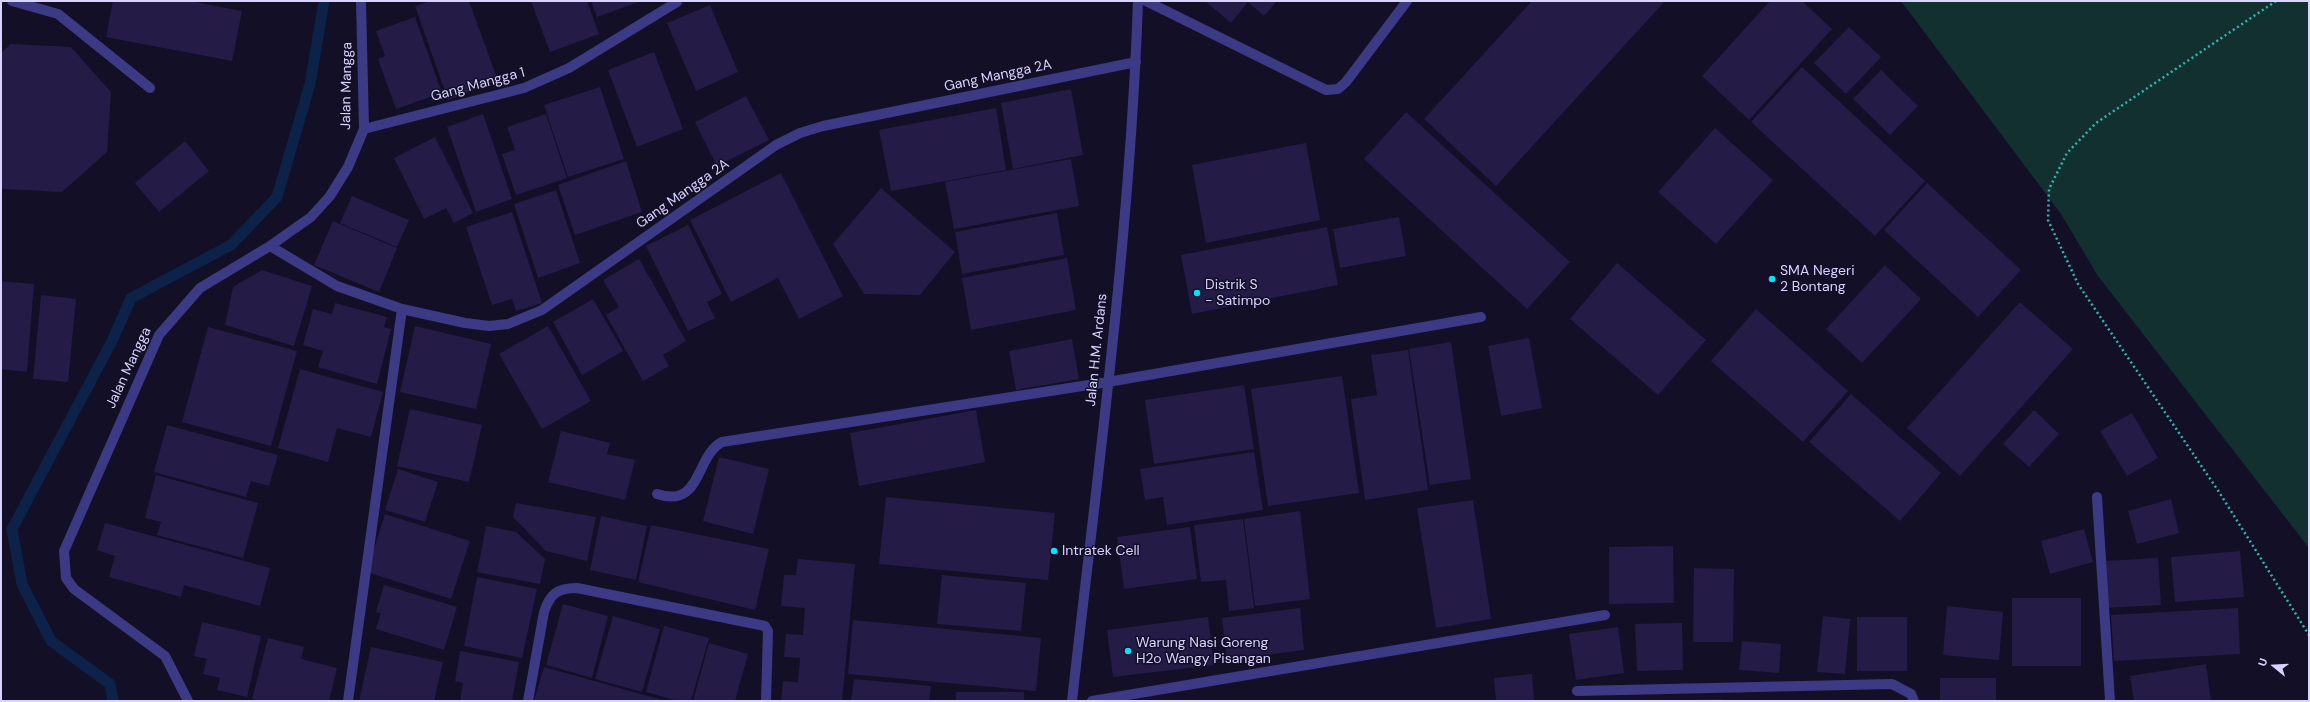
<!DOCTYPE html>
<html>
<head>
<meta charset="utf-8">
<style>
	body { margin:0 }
	#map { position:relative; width:2310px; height:702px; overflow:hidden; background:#130f26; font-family:"DM Sans",sans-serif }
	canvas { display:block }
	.frame { position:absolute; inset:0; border:2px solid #d9d4ff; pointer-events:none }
	.north { position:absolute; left:2254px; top:646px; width:40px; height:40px; -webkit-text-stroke:3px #130f26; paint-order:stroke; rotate:288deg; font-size:11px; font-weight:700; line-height:16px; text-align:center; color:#d9d4ff }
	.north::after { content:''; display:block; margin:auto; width:14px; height:18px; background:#d9d4ff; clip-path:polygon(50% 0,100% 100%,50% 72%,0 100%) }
</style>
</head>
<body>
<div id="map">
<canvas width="2310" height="702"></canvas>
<div class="frame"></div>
<div class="north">U</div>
</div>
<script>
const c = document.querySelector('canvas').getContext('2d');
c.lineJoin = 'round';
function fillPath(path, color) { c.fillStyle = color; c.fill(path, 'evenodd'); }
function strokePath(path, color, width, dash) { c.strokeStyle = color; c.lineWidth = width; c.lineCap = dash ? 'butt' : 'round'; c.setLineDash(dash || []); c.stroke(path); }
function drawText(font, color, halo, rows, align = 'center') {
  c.font = font + ' "DM Sans",sans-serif'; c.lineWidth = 3; c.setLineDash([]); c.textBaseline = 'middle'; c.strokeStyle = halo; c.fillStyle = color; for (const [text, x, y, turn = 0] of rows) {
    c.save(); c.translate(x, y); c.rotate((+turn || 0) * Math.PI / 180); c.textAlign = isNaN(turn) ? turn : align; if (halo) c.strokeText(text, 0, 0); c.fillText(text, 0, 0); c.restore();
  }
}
fillPath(new Path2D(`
	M1901,1h408v547l-211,-272 -37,-62z`), '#12302f');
strokePath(new Path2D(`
	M113,701l-3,-17 -59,-43 -29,-57 -10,-55 100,-188 19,-43 100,-53 46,-48 33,-113 14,-83`), '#0c2248', 11);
fillPath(new Path2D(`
	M113,1h77l52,10 -10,50 -126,-24z
	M430,1h39l29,80 -50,19 -33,-94z
	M531,1h56l12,33 -49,18z
	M591,1h50l-44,16z
	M1205,1h72l-13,15 -16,-14 -17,21z
	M1532,1h133l-169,185 -72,-67z
	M1770,1h32l30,28 -83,91 -47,-44z
	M710,5l28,67 -42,19 -29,-68z
	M415,17l27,76 -46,16 -18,-50 7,-3 -9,-25z
	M1849,27l32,30 -35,37 -32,-31z
	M11,44l60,3 40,45 -4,60 -45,40 -59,-3 -2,-2v-134z
	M654,52l29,77 -46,18 -29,-77z
	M1802,67l123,114 -50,55 -124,-114z
	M1881,70l37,36 -28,29 -37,-36z
	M600,87l24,72 -56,18 -24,-72z
	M1071,89l12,66 -70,14 -12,-66z
	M746,96l23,44 -52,26 -22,-44z
	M996,108l10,62 -115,21 -12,-61z
	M1406,112l164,150 -43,47 -163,-150z
	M483,114l29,85 -36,13 -29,-85z
	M546,114l21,64 -51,17 -14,-41 13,-4 -8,-23z
	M1715,128l58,52 -57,64 -58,-52z
	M435,137l38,76 -19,10 -8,-15 -22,11 -30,-61z
	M185,141l24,30 -50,41 -24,-29z
	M1306,143l14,77 -114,23 -14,-78z
	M1071,159l8,47 -125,23 -9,-47z
	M626,161l16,51 -67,23 -17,-50z
	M781,173l62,123 -44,23 -21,-41 -47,24 -41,-82z
	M1927,183l94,87 -43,47 -94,-87z
	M881,188l74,64 -35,43 -56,-1 -31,-50z
	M556,190l24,73 -42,15 -24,-74z
	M352,196l57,24 -12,27 -57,-24z
	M512,212l30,91 -26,8 -4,-12 -20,6 -26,-78z
	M1057,213l7,42 -102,19 -7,-42z
	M1399,217l7,39 -66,12 -7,-39z
	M333,221l64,27 -18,44 -65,-27z
	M688,225l34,69 -15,8 8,16 -27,13 -42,-85z
	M1327,227l11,58 -146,29 -11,-59z
	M1067,258l9,52 -105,20 -9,-52z
	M639,259l47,82 -23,14 6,11 -26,15 -37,-66 13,-8 -16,-27z
	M1617,263l89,77 -48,55 -88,-76z
	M1885,265l36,34 -59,64 -36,-34z
	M262,270l50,16 -18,60 -69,-21 8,-38z
	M1,281l33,3 -7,88 -26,-3z
	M41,295l35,4 -8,83 -35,-3z
	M593,299l30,52 -41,24 -29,-53z
	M2020,302l53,47 -113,127 -53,-48z
	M335,303l52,14 -3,10 7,2 -14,55 -59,-17 5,-16 -20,-6 10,-36 19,5z
	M1756,309l92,82 -45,51 -92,-81z
	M415,326l76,18 -15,65 -76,-17z
	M548,326l43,75 -49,28 -43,-75z
	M208,327l89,24 -26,95 -89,-24z
	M1529,338l13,70 -41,8 -13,-70z
	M1072,339l7,40 -63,11 -7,-39z
	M1451,342l20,137 -41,6 -21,-136z
	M1408,350l20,140 -63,10 -14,-101 26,-4 -6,-40z
	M300,369l83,23 -12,45 -34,-9 -9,34 -50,-14z
	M1342,376l17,117 -91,13 -17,-117z
	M1244,385l10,64 -100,15 -9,-64z
	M1851,394l90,79 -41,48 -91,-79z
	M410,409l72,16 -13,57 -72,-16z
	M976,410l9,52 -126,24 -9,-53z
	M2034,410l25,24 -30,33 -26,-23z
	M2132,413l26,45 -31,18 -27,-45z
	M167,425l111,30 -9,31 -18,-5 -5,16 -92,-25z
	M561,431l49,12 -3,11 28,6 -10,40 -77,-18z
	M1254,452l9,58 -96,15 -4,-28 -18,3 -5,-31z
	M719,457l50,12 -16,65 -50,-13z
	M398,469l40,13 -13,40 -40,-12z
	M156,475l102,28 -15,55 -86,-23 4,-13 -16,-4z
	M886,497l169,16 -7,67 -169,-16z
	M2171,499l8,34 -42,11 -9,-33z
	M1473,500l18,119 -55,9 -19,-120z
	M516,503l80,14 -9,44 -41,-10 -33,-34z
	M1300,511l10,88 -55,7 -11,-87z
	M385,514l85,27 -19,58 -84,-27z
	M601,516l46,10 -11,54 -46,-10z
	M1243,519l11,89 -25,3 -3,-31 -25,2 -7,-57z
	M105,523l165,45 -10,38 -76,-21 -3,12 -72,-20 6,-21 -18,-6z
	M651,525l118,24 -14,61 -117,-28z
	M486,526l30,6 29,27 -5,25 -63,-12z
	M1190,527l7,52 -73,10 -7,-52z
	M2084,529l9,33 -43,12 -9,-33z
	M1673,546l1,57 -65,1v-57z
	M2240,551l4,46 -69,5 -4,-45z
	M2158,558l3,47 -56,3 -2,-47z
	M798,559l57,5 -13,137h-61l2,-20 15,1 2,-24 -16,-1 2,-23 17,1 2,-27 -24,-2 3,-31h12z
	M1694,568l40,1 -1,73h-40z
	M942,575l84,8 -5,48 -84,-7z
	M477,577l60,12 -15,69 -58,-12z
	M384,585l73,22 -13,43 -68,-21 5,-16 -5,-1z
	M2012,598h69v68h-69z
	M563,604l45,12 -16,62 -46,-13z
	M1947,606l56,6 -4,48 -56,-5z
	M1300,608l4,42 -77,10 -5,-42z
	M2238,608l2,46 -126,7 -3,-46z
	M613,616l47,13 -18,63 -47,-13z
	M1823,616l27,3 -5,55 -28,-2z
	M1208,617l6,48 -101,12 -6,-47z
	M1857,617h50v54h-50z
	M853,620l188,18 -5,53 -188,-17z
	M202,622l59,14 -14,61 -30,-7 3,-12 -17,-4 4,-15 -13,-3z
	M1682,623l1,47 -46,1 -2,-47z
	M664,626l45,12 -18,63h-13l-32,-9z
	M1618,627l6,46 -48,7 -7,-46z
	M268,638l36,9 -3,12 36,9 -8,33h-69l-8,-2z
	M1742,641l39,3 -2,29 -40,-3z
	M709,643l39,11 -13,47h-42z
	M371,647l72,15 -9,39h-75z
	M460,651l59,11 -7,39h-52l3,-18 -8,-2z
	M2206,664l5,37h-77l-4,-25z
	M544,667l122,34h-132z
	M1532,674l2,27h-38l-2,-23z
	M1940,678h56v23h-56z
	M854,679l77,7 -2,15h-78z
	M956,692h68v9h-68z
	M1722,699v2h-33v-1z`), '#241b47');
strokePath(new Path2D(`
	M2276,1l-180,122 -29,30 -18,36 -1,31 30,64 141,208 90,143`), '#2fb8b0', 2.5, [2, 3]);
strokePath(new Path2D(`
	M12,1l46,13 92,74
	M1146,1l180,89 12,-1 8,-7 61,-81
	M364,129l160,-41 45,-20 108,-66
	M270,246l67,40 65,23 63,14 24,3 19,-2 34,-14 234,-165 24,-12 23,-7 313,-64
	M657,494c45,15 38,-38 65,-52l386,-60 373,-65
	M2097,497l13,204
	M1577,691l315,-7 19,10 3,7
	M188,701l-23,-45 -91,-67 -8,-11 -2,-27 95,-216 41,-47 70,-42 41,-29 19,-21 18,-29 16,-38 -3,-128
	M348,701l54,-392
	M528,701l16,-89c6,-18 13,-24 33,-24l188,38 3,5 -2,70
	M1072,701c26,-233 58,-466 66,-700
	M1092,701l513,-86`), '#3d3a85', 10);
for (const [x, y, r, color] of [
	[1772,279,4,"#00e5ff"],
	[1197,293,4,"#00e5ff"],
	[1054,551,4,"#00e5ff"],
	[1128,651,4,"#00e5ff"]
]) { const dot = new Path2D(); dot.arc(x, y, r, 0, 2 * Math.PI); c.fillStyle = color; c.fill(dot); strokePath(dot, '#130f26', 1.5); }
drawText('14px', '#d9d4ff', '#130f26', [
	["Gang Mangga 2A",998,76,-12],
	["Gang Mangga 1",478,85,-15],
	["Jalan Mangga",347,86,-89],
	["Gang Mangga 2A",683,194,-35],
	["Jalan H.M. Ardans",1097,350,-84],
	["Jalan Mangga",129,368,-65]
]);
drawText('14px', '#d9d4ff', '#130f26', [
	["SMA Negeri",1780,271],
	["2 Bontang",1780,287],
	["Distrik S",1205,285],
	["- Satimpo",1205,301],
	["Intratek Cell",1062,551],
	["Warung Nasi Goreng",1136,643],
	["H2o Wangy Pisangan",1136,659]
], 'left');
</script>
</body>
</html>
